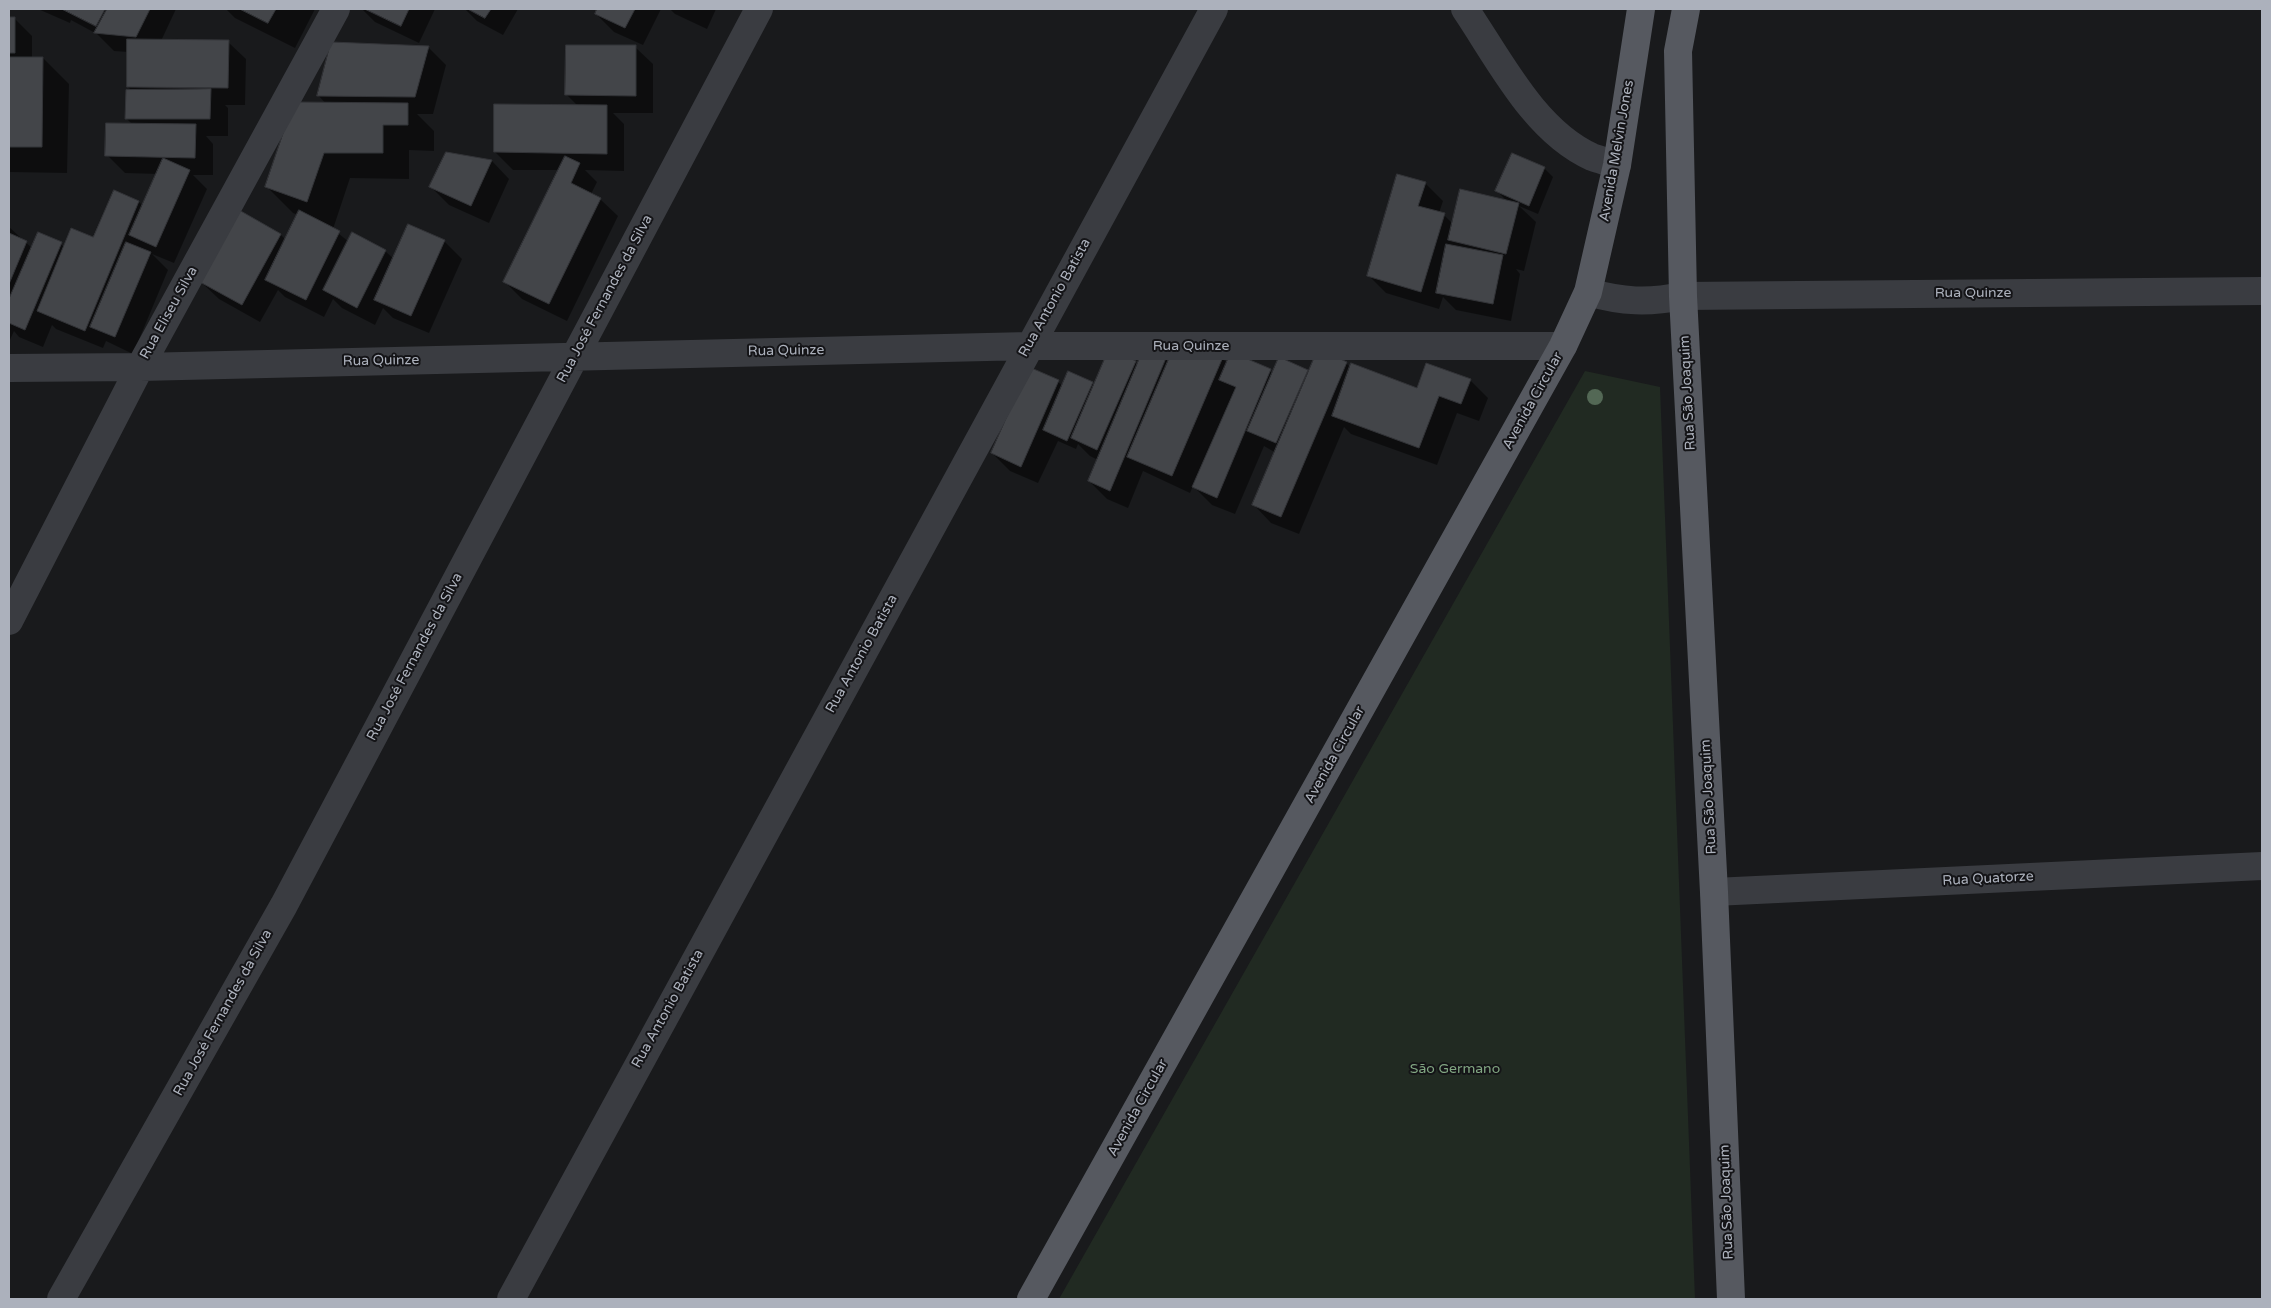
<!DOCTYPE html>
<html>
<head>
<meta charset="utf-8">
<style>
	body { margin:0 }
	#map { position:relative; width:2271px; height:1308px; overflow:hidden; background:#191a1c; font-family:"Varela Round",sans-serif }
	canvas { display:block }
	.frame { position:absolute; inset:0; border:10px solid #acb1bc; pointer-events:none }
</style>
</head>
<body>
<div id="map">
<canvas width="2271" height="1308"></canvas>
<div class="frame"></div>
</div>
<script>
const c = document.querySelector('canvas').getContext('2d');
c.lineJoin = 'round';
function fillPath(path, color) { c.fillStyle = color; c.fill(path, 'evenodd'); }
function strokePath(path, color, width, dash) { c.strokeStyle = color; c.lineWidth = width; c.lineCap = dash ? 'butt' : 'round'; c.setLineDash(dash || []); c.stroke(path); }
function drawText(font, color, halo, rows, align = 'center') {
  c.font = font + ' "Varela Round",sans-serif'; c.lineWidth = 4; c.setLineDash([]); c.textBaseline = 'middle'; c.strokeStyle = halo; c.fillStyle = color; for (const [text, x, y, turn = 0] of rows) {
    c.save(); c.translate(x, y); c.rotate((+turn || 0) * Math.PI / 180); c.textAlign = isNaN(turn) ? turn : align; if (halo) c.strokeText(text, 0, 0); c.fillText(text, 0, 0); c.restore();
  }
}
fillPath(new Path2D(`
	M1585,371l75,16 35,912h-636z`), '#212a22');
fillPath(new Path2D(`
	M38,9h138l-15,32 67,1 18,17 -1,46h-20l3,3v28h-22l7,8v31h-20l14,14 -33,74 -22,-9 16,16 -35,84 -27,-13 -3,7 -47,-19 -4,-4 -9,22 -24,-10 -5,-6 -5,11v-115l23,21 6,-15 27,14 29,-8 45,-37 4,4 15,-32 -33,-1 -18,-18 25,-31 -5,-5 5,-28 -4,-4v-35l-14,-1 -17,-17 -26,-14 -1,3z
	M226,9h89l-20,39 -60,-30z
	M362,9h73l-16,34 -44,-21z
	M465,9h53l-15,26 -26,-14z
	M599,9h62l-18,36 -29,-13 -18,-18z
	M670,9h46l-9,20 -32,-15z
	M9,18h5l18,18v22h11l26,26 -2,89 -58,-1z
	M428,47l18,18 -13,49h-16l17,17v20l-25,-1v29l-59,-1 -17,51 16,13 36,9 9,8 50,-18 18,18 -33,74 -36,-15 -10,-10 -8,17 -33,-17 -9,-9 -9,18 -39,-20 -7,-7 -18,32 -41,-23 -18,-17 80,-47 5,5 12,-25 -5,-2 -26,-26 59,-83 -8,-9z
	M635,47l18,17v49h-40l11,11v47l-39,-1 12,12 -6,12 9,5 18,17 -51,105 -45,-22 -17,-17 54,-112h-46l-18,-18 83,-46 -11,-11z
	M446,153l46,8 17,18 -20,44 -40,-18 -18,-18z
	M1512,155l33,14 8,8 -15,37 -19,-8 17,16 -12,49 -8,-2 4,5 -9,47 -55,-11 -13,-13 -4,12 -53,-16 -18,-18 57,-92 18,18 -4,12 5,2 9,9 55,-22 -11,-11z
	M1231,354l42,19 6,-14 30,13 37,-9 5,5 67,21 52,-9 18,18 -9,23 -22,-8 -20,52 -86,-31 -7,-7 -45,107 -28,-11 -17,-18 22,-52 -12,-7 -29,68 -23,-9 -19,-19 -3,7 -47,-22 -15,37 -21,-9 -18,-18 9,-21 -8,-4 -12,-12 -2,5 -18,-8 -20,42 -28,-12 -18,-18 38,-84 28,13 5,4 29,-3 3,3 40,-24 3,4 27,-7 4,3 53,-4 5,5z`), '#0007');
const building = new Path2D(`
	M62,9h43l-9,17z
	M107,9h43l-14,28 -42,-4z
	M240,9h36l-8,14z
	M365,9h44l-8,17z
	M468,9h23l-6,9z
	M597,9h38l-10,19 -30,-14z
	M9,17h6v36h-6z
	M127,39l102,1 -1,48 -101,-1z
	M331,42l98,4 -14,51 -98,-1z
	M566,45h70v51l-71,-1z
	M9,57h34l-1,90h-33z
	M211,89l-1,30h-85l1,-29z
	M294,102l114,1v22h-25v28h-59l-17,49 -42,-15z
	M494,104l113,1v49l-113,-2z
	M106,123l90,1 -1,34 -90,-2z
	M446,152l46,8 -21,46 -42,-19z
	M1512,153l33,14 -16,39 -34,-15z
	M565,156l15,7 -9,20 30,15 -52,106 -46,-22z
	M163,158l27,12 -34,77 -27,-12z
	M1397,174l29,8 -8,24 27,7 -24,79 -54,-16z
	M1460,189l59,14 -13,51 -58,-14z
	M114,190l25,11 -54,130 -48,-20 34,-83 22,9z
	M239,210l42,24 -39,71 -42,-23z
	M299,210l41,21 -34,69 -41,-20z
	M408,224l37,16 -34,76 -37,-16z
	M38,232l24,10 -37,88 -16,-7v-24z
	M352,232l34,18 -29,58 -34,-18z
	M9,233l18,8 -18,43z
	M126,242l25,10 -36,85 -25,-10z
	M1446,244l57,11 -10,49 -57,-11z
	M1144,348l22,10 -56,133 -22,-10z
	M1109,349l27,12 -39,89 -26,-12z
	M1318,349l29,13 -66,155 -29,-12z
	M1231,352l40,17 -54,129 -25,-11 44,-100 -17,-7z
	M1171,354l52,3 -51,119 -45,-19z
	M1279,357l29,13 -32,73 -29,-12z
	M1351,363l66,25 9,-25 45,16 -10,25 -22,-8 -20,52 -87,-32z
	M1029,367l30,13 -38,87 -30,-14z
	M1068,371l25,11 -26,59 -24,-11z`);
fillPath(building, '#434549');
strokePath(building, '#333438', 1);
strokePath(new Path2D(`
	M1465,9c34,50 69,122 127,148 8,3 17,5 25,8
	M1588,292c35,10 60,11 95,4l579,-5
	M9,368l131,-1 889,-21h534
	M9,621l131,-254 196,-358
	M1714,892l548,-26
	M61,1299l223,-394 475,-896
	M511,1299l703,-1290`), '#3a3c41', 28);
strokePath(new Path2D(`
	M1686,9l-8,42 5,245 31,596 17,407
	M1031,1299l532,-953 25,-54 29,-127 24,-156`), '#565960', 28);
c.fillStyle = '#536855';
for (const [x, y] of [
	[1595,397]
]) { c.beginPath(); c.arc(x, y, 8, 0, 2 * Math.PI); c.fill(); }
drawText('14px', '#acb1bc', '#141417', [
	["Avenida Melvin Jones",1617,151,-80],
	["Rua Quinze",1973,293],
	["Rua Antonio Batista",1055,298,-61],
	["Rua José Fernandes da Silva",605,299,-62],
	["Rua Eliseu Silva",169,313,-61],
	["Rua Quinze",1191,346],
	["Rua Quinze",786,351,-1],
	["Rua Quinze",381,361,-1],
	["Rua São Joaquim",1688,393,-93],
	["Avenida Circular",1533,401,-61],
	["Rua Antonio Batista",862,654,-61],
	["Rua José Fernandes da Silva",415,657,-62],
	["Avenida Circular",1335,755,-61],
	["Rua São Joaquim",1709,797,-93],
	["Rua Quatorze",1988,879,-3],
	["Rua Antonio Batista",668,1009,-61],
	["Rua José Fernandes da Silva",223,1013,-61],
	["Avenida Circular",1138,1108,-61],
	["Rua São Joaquim",1727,1202,-92]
]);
drawText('14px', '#82a783', '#141417', [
	["São Germano",1455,1069]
]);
</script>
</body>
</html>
